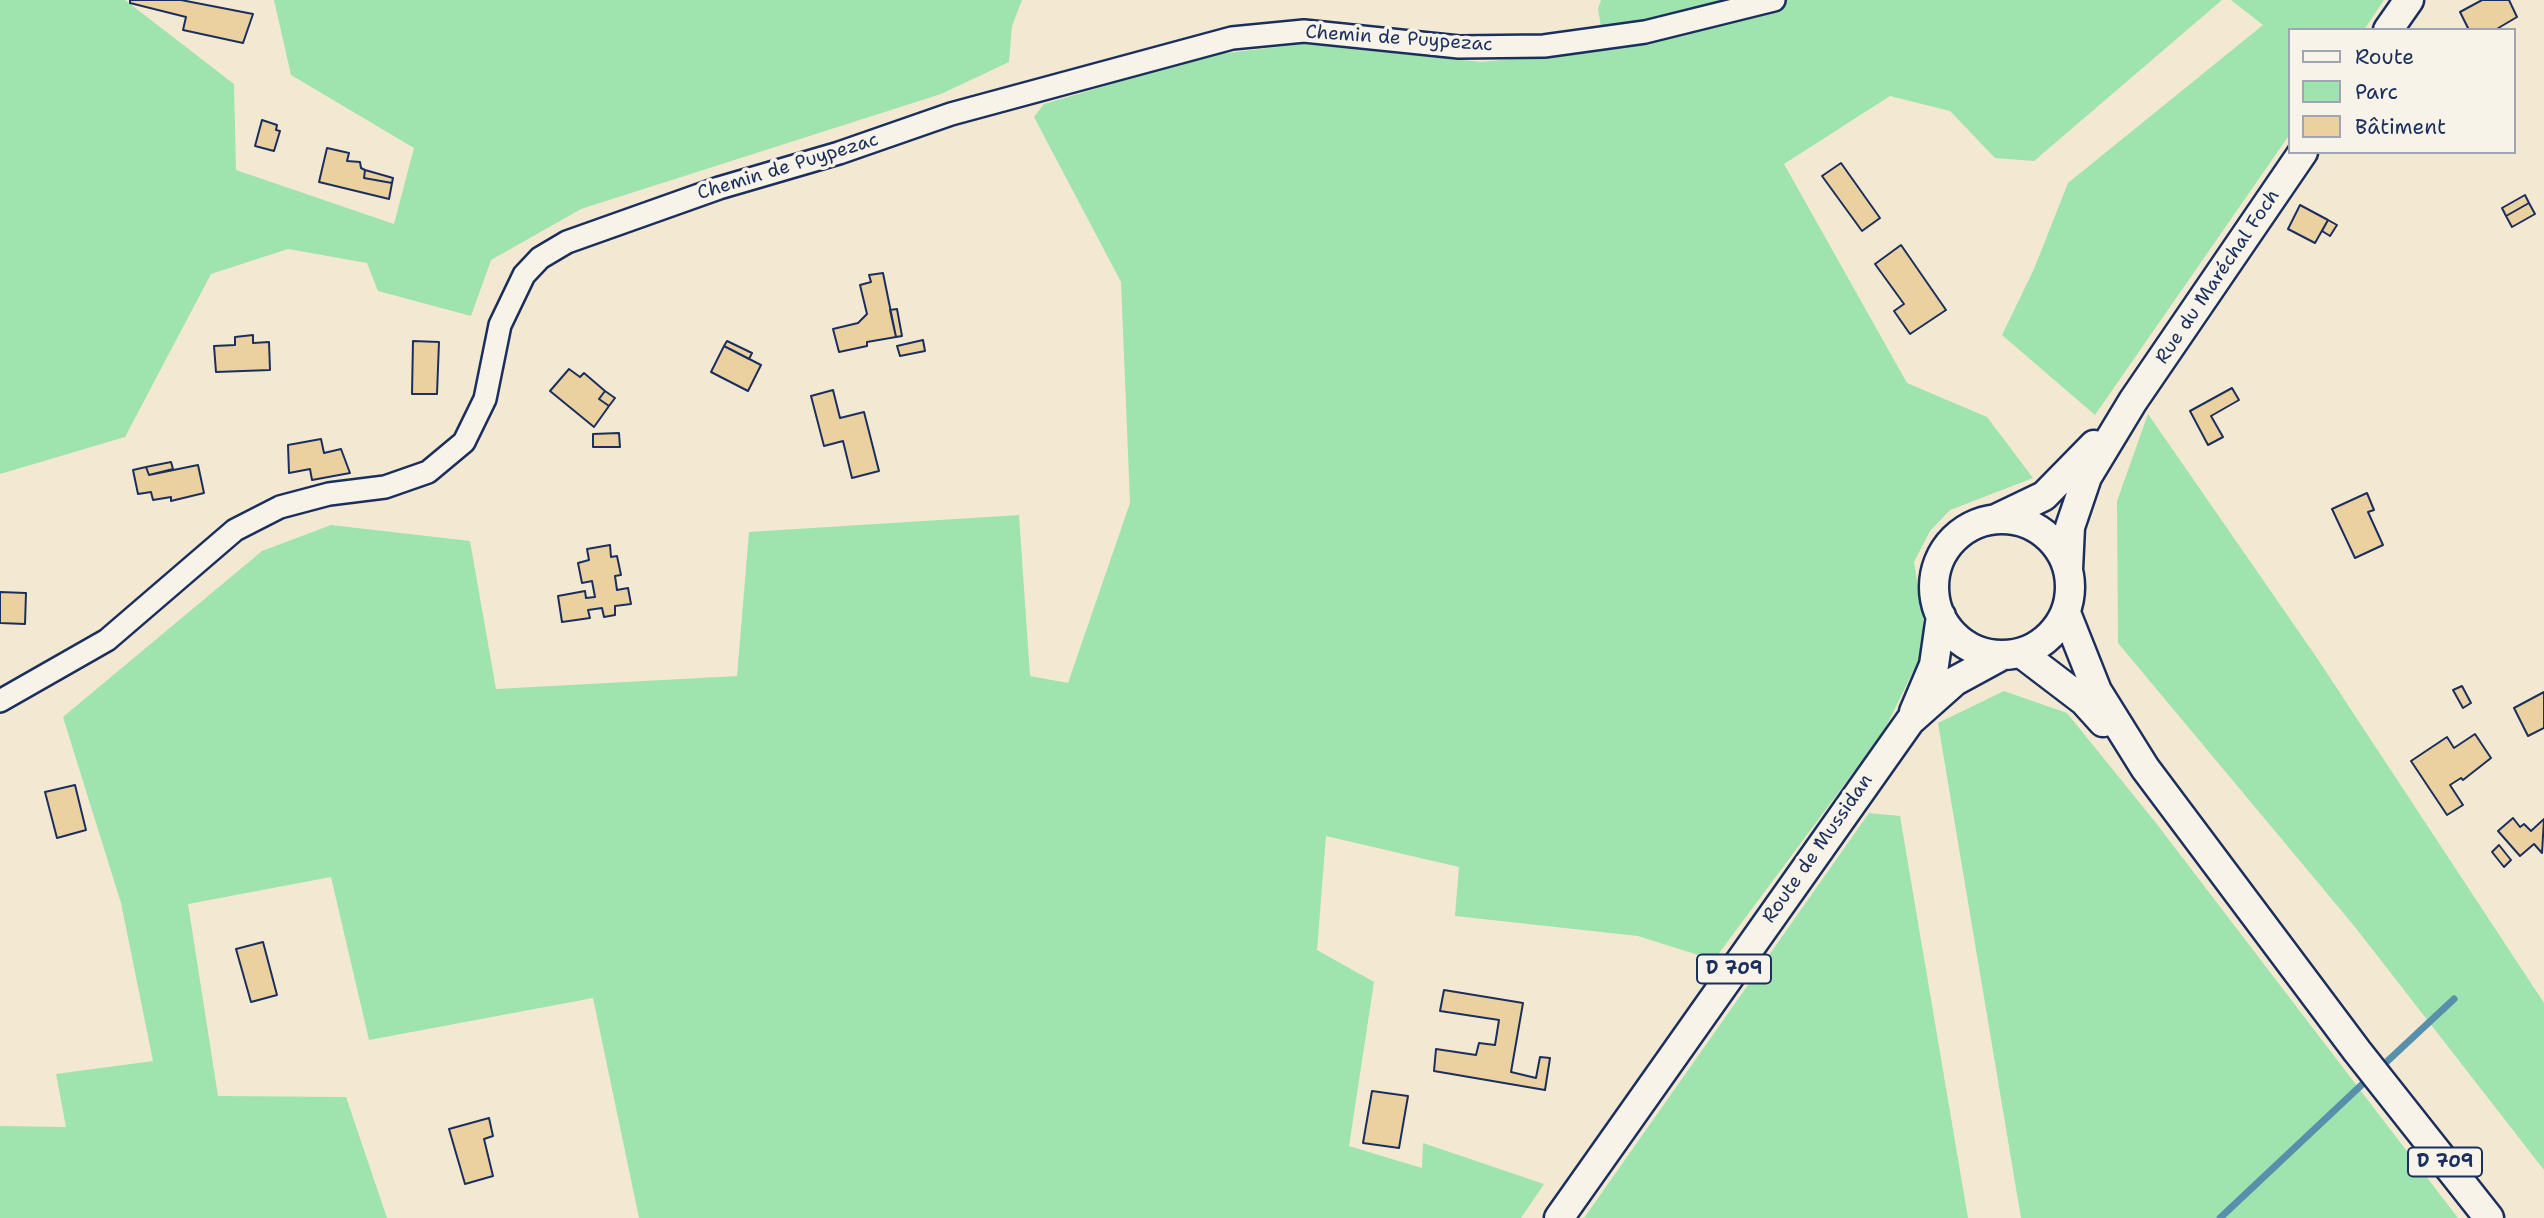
<!DOCTYPE html>
<html>
<head>
<meta charset="utf-8">
<style>
	body { margin:0 }
	#map { position:relative; width:2544px; height:1218px; overflow:hidden; background:#f3e9d2; font-family:"Shantell Sans",sans-serif }
	canvas { display:block }
	.legend { position:absolute; left:2288px; top:28px; width:228px; height:126px; box-sizing:border-box; background:#f7f3e8; border:2px solid #9fa5b1; margin:0; padding:9px 12px; list-style:none; font-size:21px; color:#1b2f5e }
	.legend li { display:flex; align-items:center; gap:14px; height:35px }
	.legend b { width:35px; border:2px solid #9fa5b1 }
</style>
</head>
<body>
<div id="map">
<canvas width="2544" height="1218"></canvas>
<ul class="legend">
<li><b style="height:9px;background:#f7f3e8"></b>Route</li>
<li><b style="height:19px;background:#9fe3af"></b>Parc</li>
<li><b style="height:19px;background:#ebd1a0"></b>Bâtiment</li>
</ul>
</div>
<script>
const c = document.querySelector('canvas').getContext('2d');
c.lineJoin = 'round';
function fillPath(path, color) { c.fillStyle = color; c.fill(path, 'evenodd'); }
function strokePath(path, color, width, dash) { c.strokeStyle = color; c.lineWidth = width; c.lineCap = dash ? 'butt' : 'round'; c.setLineDash(dash || []); c.stroke(path); }
function drawText(font, color, halo, rows, align = 'center') {
  c.font = font + ' "Shantell Sans",sans-serif'; c.lineWidth = 7; c.setLineDash([]); c.textBaseline = 'middle'; c.strokeStyle = halo; c.fillStyle = color; for (const [text, x, y, turn = 0] of rows) {
    c.save(); c.translate(x, y); c.rotate((+turn || 0) * Math.PI / 180); c.textAlign = isNaN(turn) ? turn : align; if (halo) c.strokeText(text, 0, 0); c.fillText(text, 0, 0); c.restore();
  }
}
fillPath(new Path2D(`
	M0,0h125l109,84 2,86 158,54 20,-76 -123,-73 -17,-75h748l-10,26 -3,36 -68,32 -360,115 -90,51 -20,56 -93,-25 -11,-28 -79,-14 -77,25 -86,163 -125,37z
	M1601,0h621l-188,161 -39,-3 -45,-47 -60,-15 -106,68 123,219 80,34 46,61 -83,32 -20,21 -16,31 9,55v34l-39,80 -170,229 -76,-24 -183,-20 4,-49 -133,-31 -9,114 57,32 -25,164 73,22 1,-25 121,41 -23,34h-882l-46,-220 -224,42 -38,-163 -143,27 30,192 128,1 41,121h-387v-92l66,1 -10,-53 97,-13 -32,-158 -58,-186 199,-166 69,-26 139,16 26,148 241,-13 12,-144 270,-17 11,161 38,7 62,-180 -9,-221 -87,-165 10,-13 166,-49 93,-11 178,18 124,-12 -7,-41z
	M2231,0h153l-20,30h-74v104l-195,281 -93,-80 32,-66 34,-86 195,-158z
	M2148,414l169,244 227,345v167l-189,-243 -237,-284 -1,-142z
	M2004,691l63,22 89,110 302,395h-437l-83,-495z
	M1869,813l31,3 68,402h-384z`), '#9fe3af');
strokePath(new Path2D(`
	M2379,1069l75,-70
	M2220,1218l150,-141`), '#5890ab', 7);
const building = new Path2D(`
	M130,0h51l72,14 -10,29 -60,-13 3,-13 -56,-14z
	M2482,0h27l8,17 -22,13h-26l-9,-18z
	M262,120l15,5 -1,5 4,1 -6,20 -19,-5z
	M327,148l22,5 -2,8 13,1 1,6 4,2 -1,8 28,5 -3,16 -70,-17z
	M1841,163l39,55 -18,13 -40,-55z
	M365,170l28,8 -1,5 -28,-5z
	M2525,195l4,8 -23,13 -4,-8z
	M2529,203l6,11 -23,13 -6,-11z
	M2300,205l28,15 -13,23 -27,-14z
	M2328,220l9,5 -7,11 -8,-5z
	M1901,245l45,65 -36,24 -16,-23 10,-7 -29,-40z
	M883,273l13,64 -29,5v4l-28,6 -6,-23 25,-6 9,-9 -7,-29 11,-3 -2,-7z
	M897,309l5,27 -6,1 -6,-27z
	M253,335v8l16,-1 1,28 -54,2 -2,-26 21,-1v-8z
	M923,340l2,11 -25,5 -3,-10z
	M413,341l26,1 -2,52h-25z
	M727,341l25,12 -3,6 -25,-13z
	M724,346l37,19 -13,26 -37,-19z
	M569,369l11,8 4,-4 21,18 -6,8 10,7 -15,21 -44,-36z
	M2232,388l7,12 -28,16 12,21 -15,8 -18,-34z
	M833,390l7,28 24,-6 15,59 -27,7 -9,-37 -19,5 -13,-50z
	M605,391l10,7 -6,8 -10,-7z
	M619,433l1,14h-27v-13z
	M321,439l3,14 17,-4 9,24 -38,7 -2,-11 -21,4 -1,-28z
	M171,462l2,7 -24,6 -3,-8z
	M198,465l6,28 -33,8v-4l-18,3 -2,-8 -13,2 -5,-24 13,-3 3,8z
	M2367,493l7,17 -6,2 15,33 -28,13 -23,-49z
	M610,545l1,12 6,-1 4,19 -6,1 2,14 11,-2 3,16 -16,2v9l-11,2 -2,-9 -14,2 2,8 -28,4 -4,-26 27,-5 1,7 9,-1 -3,-16 -10,2 -4,-20 11,-3 -2,-11z
	M0,592l26,1 -1,31 -25,-1z
	M2462,686l9,17 -8,5 -10,-18z
	M2544,692v36l-16,8 -14,-28z
	M2475,734l16,24 -28,22 -2,-2 -11,7 13,20 -16,10 -36,-54 36,-24 7,11z
	M75,785l11,45 -29,8 -12,-46z
	M2513,818l7,9 4,-3 7,7 13,-12 -2,34 -8,-9 -14,12 -22,-25z
	M2499,845l12,15 -7,7 -12,-15z
	M263,942l14,53 -26,7 -15,-53z
	M1444,990l79,13 -12,69 25,6 4,-21 10,1 -5,32 -111,-19 2,-22 40,6 3,-12 16,2 4,-25 -59,-9z
	M1372,1091l36,5 -9,52 -36,-5z
	M489,1118l4,18 -9,3 9,37 -28,8 -16,-55z`);
fillPath(building, '#ebd1a0');
strokePath(building, '#1b2f5e', 2);
const minor = new Path2D(`
	M0,701l107,-61 128,-110 45,-23 49,-13 56,-7 43,-15 36,-30 21,-43 15,-74 24,-50 16,-17 27,-16 152,-54 120,-35 112,-39 281,-76 72,-7 155,16 85,-1 101,-14 129,-32`);
const major = new Path2D(`
	M2388,30l21,-30
	M1996,519l48,-23 50,-51
	M1934 587a68 68 0 1 1 136 0a68 68 0 1 1-136 0Z
	M2068,569l2,-42 17,-50 46,-76 170,-249
	M2066,613l31,78 48,77 212,283 132,167
	M2021,653l63,48 19,21
	M1914,712l20,-47 7,-49
	M1559,1218l351,-497 45,-40 46,-25`);
strokePath(minor, '#1b2f5e', 26);
strokePath(major, '#1b2f5e', 33);
strokePath(minor, '#f7f3e8', 21);
strokePath(major, '#f7f3e8', 28);
for (const [x, y, w] of [
	[1734,969,74],
	[2445,1162,74]
]) { const box = new Path2D(); box.roundRect(x - w / 2, y - 14.5, w, 29, 5); c.fillStyle = '#f7f3e8'; c.fill(box); strokePath(box, '#1b2f5e', 2); }
drawText('bold 18px', '#1b2f5e', null, [
	["D 709",1734,969],
	["D 709",2445,1162]
]);
drawText('19px', '#1b2f5e', '#f7f3e8', [
	["Chemin de Puypezac",1399,39,4],
	["Chemin de Puypezac",788,167,-17],
	["Rue du Maréchal Foch",2218,277,-56],
	["Route de Mussidan",1818,849,-55]
]);
</script>
</body>
</html>
